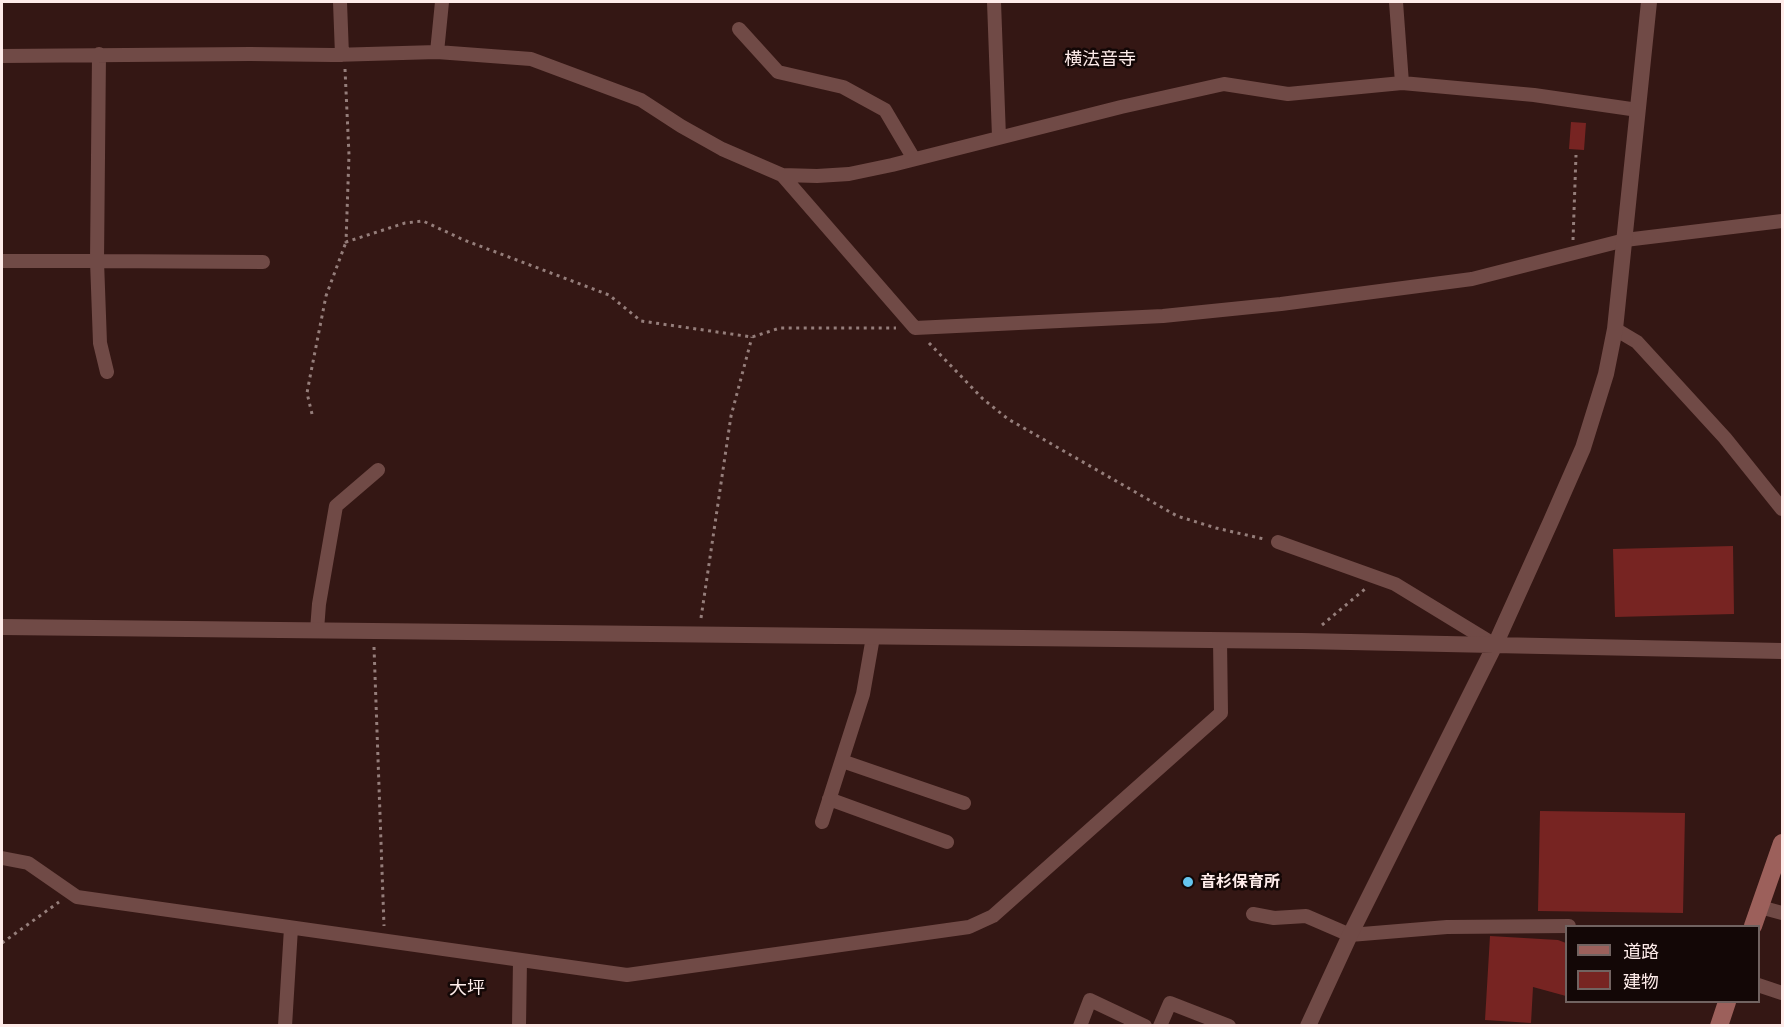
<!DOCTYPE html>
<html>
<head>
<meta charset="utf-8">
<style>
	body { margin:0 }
	#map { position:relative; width:1784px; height:1027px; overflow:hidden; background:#341714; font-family:"Work Sans","Noto Sans JP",sans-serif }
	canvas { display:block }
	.frame { position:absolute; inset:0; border:3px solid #feecea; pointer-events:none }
	.legend { position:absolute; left:1565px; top:925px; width:195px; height:78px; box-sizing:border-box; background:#130706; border:2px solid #716361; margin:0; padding:8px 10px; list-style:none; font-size:18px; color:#feecea }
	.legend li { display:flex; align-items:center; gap:12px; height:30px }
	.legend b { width:30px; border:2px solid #716361 }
</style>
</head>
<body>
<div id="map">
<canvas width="1784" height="1027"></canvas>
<div class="frame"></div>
<ul class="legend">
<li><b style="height:8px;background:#9c605b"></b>道路</li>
<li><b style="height:16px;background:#772422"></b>建物</li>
</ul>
</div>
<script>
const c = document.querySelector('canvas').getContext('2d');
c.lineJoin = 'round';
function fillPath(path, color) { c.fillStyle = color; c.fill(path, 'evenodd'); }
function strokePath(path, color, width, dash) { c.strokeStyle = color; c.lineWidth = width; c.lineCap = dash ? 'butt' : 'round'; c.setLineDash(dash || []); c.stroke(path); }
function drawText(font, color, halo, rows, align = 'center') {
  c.font = font + ' "Work Sans","Noto Sans JP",sans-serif'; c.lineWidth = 5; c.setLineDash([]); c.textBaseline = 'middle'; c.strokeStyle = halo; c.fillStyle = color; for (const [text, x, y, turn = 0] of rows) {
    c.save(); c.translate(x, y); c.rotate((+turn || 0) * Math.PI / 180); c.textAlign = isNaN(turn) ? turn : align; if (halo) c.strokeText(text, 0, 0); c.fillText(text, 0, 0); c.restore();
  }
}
fillPath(new Path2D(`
	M1571,122l15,1 -2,27 -15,-1z
	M1733,546l1,68 -119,3 -2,-68z
	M1540,811l145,2 -2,100 -145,-2z
	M1490,936l68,4 8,3v53l-33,-9 -2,36 -46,-3z`), '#772422');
strokePath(new Path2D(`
	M345,69l4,86 -3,87 59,-19 18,-2 41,19 145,55 32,26 111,16 28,-9h116
	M1573,240l3,-85
	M929,343l54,56 25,20 169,97 39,12 48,11
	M312,414l-5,-21 3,-16 16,-81 20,-54
	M701,618l30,-202 21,-79
	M1322,625l43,-36
	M374,647l10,279
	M2,943l57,-41`), '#957e7b', 3, [3, 4.5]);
strokePath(new Path2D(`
	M340,2l2,53
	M994,2l5,135
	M1396,2l6,81
	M739,29l39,43 65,15 42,23 29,49
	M437,52l5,-50
	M2,56l248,-2 83,1 104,-3 94,7 110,41 40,26 41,23 60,26 35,1 32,-2 43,-9 229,-58 103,-23 64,10 114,-11 132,12 104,15
	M782,175l133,153 248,-12 118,-12 191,-25 153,-39 157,-19
	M2,261h95l2,-207
	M1615,329l22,13 88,96 57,71
	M107,372l-7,-29 -3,-82 166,1
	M1278,542l117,42 100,61
	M317,630l2,-26 17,-98 42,-36
	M842,761l122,42
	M829,799l118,43
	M822,822l41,-128 10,-57
	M2,858l26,5 49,34 550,78 342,-48 24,-11 228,-203 -1,-73
	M1760,907l22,6
	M1253,914l21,4 32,-2 44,19 97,-8 122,-1
	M1758,985l24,8
	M285,1026l6,-98
	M519,1026l1,-66
	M1080,1026l10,-26 55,26
	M1160,1026l10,-23 59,23`), '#704a46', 14);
strokePath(new Path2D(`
	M2,627l1300,14 480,10
	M1308,1026l42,-91 145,-290 56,-124 32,-73 23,-74 9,-45 34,-327`), '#704a46', 16);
strokePath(new Path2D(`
	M1753,926l29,-83
	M1719,1026l8,-24`), '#9c605b', 18);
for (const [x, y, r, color] of [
	[1188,882,6,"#65c5ef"]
]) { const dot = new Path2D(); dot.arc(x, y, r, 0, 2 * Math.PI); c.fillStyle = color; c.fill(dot); strokePath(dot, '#130706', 2); }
drawText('bold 16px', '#feecea', '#130706', [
	["音杉保育所",1200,882]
], 'left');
drawText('18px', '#feecea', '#130706', [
	["横法音寺",1100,60],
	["大坪",467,989]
]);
</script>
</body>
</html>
